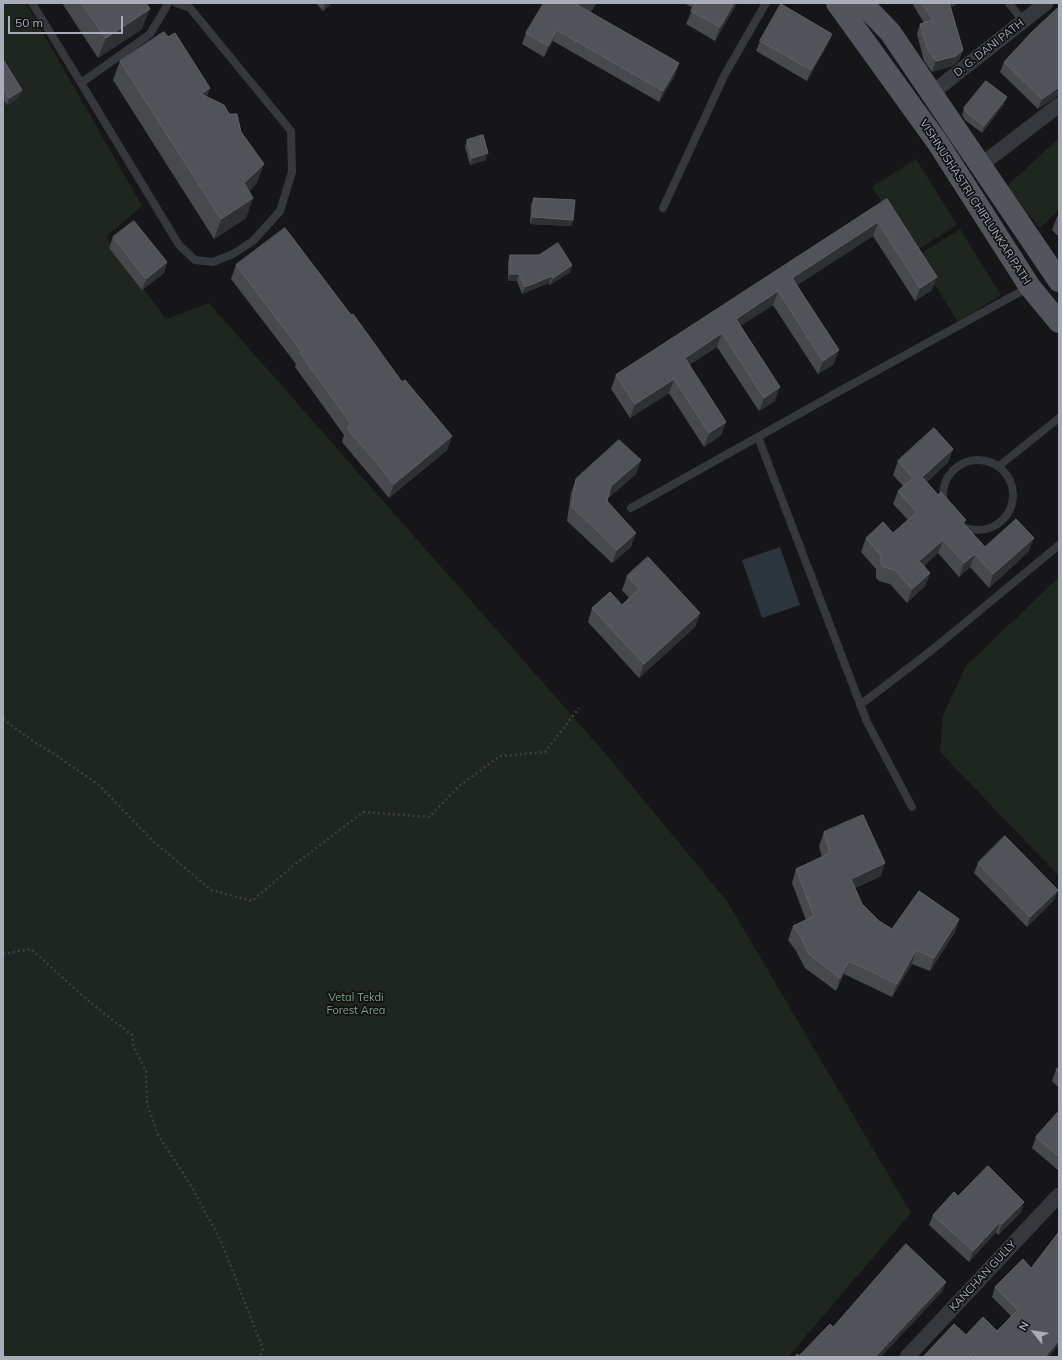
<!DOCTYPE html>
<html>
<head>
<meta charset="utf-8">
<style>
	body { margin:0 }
	#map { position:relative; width:1062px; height:1360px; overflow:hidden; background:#161618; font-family:Mulish,sans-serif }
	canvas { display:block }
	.frame { position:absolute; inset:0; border:4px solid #a8adb8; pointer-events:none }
	.north { position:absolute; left:1014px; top:1312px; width:40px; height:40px; -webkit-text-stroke:3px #111113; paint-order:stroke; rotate:300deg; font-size:11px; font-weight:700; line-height:16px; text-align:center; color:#a8adb8 }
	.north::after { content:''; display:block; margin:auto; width:14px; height:18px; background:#a8adb8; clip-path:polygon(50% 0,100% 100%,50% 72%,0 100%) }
	.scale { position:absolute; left:8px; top:16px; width:115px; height:18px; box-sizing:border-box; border:2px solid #a8adb8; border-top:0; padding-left:5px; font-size:12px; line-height:14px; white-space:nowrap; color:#a8adb8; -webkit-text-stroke:3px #111113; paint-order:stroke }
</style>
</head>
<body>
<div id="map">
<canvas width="1062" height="1360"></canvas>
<div class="frame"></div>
<div class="north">N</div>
<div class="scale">50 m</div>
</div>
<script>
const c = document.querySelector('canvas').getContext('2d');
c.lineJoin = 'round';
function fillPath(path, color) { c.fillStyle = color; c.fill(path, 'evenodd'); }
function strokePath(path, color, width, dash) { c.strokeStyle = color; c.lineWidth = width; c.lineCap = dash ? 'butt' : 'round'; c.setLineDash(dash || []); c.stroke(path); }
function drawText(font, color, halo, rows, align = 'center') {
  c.font = font + ' Mulish,sans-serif'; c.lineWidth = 3.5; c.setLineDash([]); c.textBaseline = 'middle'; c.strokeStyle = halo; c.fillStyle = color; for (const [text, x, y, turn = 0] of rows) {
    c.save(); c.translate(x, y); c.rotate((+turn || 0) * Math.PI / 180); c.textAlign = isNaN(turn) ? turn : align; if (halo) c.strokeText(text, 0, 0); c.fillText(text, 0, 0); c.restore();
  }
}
fillPath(new Path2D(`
	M3,3h23l116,203 -36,31 60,82 43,-16 395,449 123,149 184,312 -123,144h-785z
	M1059,138v71l-19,19 -35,-40z
	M916,159l41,66 -43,27 -42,-65z
	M960,229l41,66 -43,27 -41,-66z
	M1059,577v299l-119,-124 3,-37 23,-49z`), '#1e261f');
fillPath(new Path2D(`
	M780,547l20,58 -38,13 -20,-58z`), '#2c353c');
strokePath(new Path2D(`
	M3,719l31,23 20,12 45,31 54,56 58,49 41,11 42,-36 69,-53 66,5 30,-31 41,-30 45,-4 34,-44
	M3,954l28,-5 55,50 46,36 2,13 12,23 1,32 10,30 33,51 31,57 42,108 -3,8`), '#3d3f44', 2.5, [2, 3]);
strokePath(new Path2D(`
	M32,3l49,80 69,-49 15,-25 3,-6
	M581,3l8,5 3,-5
	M1009,3l14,18
	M81,83l98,162 16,15 18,2 20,-8 20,-13 27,-30 12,-39 -1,-41 -101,-123 -14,-5
	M663,208l62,-134 41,-71
	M758,437l109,285 45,85
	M943 495a35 35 0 1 1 70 0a35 35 0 1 1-70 0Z
	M999,466l60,-48
	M631,508l207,-116 191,-105
	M860,705l72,-55 127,-105`), '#37383d', 8);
strokePath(new Path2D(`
	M932,93l114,-90
	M981,165l78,-60
	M907,1357l152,-162`), '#37383d', 15);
strokePath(new Path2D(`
	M837,3l101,140 92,144 29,35
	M862,3l28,29 169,249`), '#53555c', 22);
fillPath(new Path2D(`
	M62,3h84l-4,26 -44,29z
	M316,3h16l-9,8z
	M575,3l104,60 -4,12 -16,27 -106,-61 -9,16 -22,-13 4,-11z
	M684,3h53l-22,38 -29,-17 7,-16z
	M912,3h44v2l-5,2 12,43 -4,10 -7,6 -20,6 -8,-11 -7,-27 3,-10 4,-1z
	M1059,7v87l-3,3 -18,12 -38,-37 4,-10z
	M760,41l68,3 -21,37 -51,-30z
	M120,61l87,36 34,35 23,32 -8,20 -7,7 4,7 -7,20 -32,21 -101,-159z
	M3,62l19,28 -3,7 -12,8 -4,-6z
	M1004,104l-22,29 -17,-13 -3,-5 2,-7z
	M467,140l19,20 -16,5 -5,-18z
	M534,198l39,22 -2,6 -41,-2 1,-20z
	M887,199l45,91 -17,11 -42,-65 -76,49 37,79 -16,10 -45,-69 -33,21 35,75 -16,10 -42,-64 -28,18 37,57 -5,13 -17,12 -35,-54 -39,25 -19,-29 5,-14z
	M1059,214v23l-7,-7 5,-13z
	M113,237l54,25 -3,11 -22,17 -33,-42z
	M510,255l62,10 -2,7 -20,13 -1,-2 -27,11 -5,-13h-9v-19z
	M236,265l166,117 50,54 -5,14 -58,48 -47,-56 2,-7 -49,-68 1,-3 -65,-85z
	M953,449l-5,13 -21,20 58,65 44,4 -40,37 -19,-21 -11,10 -21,-24 -14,13 6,7 -5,13 -18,17 -17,-19 -11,-3 -3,-3v-9l-15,-17 5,-14 27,-5 15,-13 -15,-16 5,-13 5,-5 -10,-11 5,-14z
	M641,460l-5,14 -28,24 -1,3 24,46 -19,16 -45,-42 4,-28 5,-14z
	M627,576l73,37 -5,14 -56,51 -51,-56 4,-14 30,-3 7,-7 -7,-8z
	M824,832l57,44 -26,12 7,16 17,17 13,8 67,-10 -4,13 -25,39 -18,-7 -20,33 -48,-23 -8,17 -31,-23 -9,-17 -8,-11 5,-14 13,-6 -14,-37 4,-14 26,-12 -3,-11z
	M978,863l80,27 -4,10 -27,27 -53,-54z
	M1059,1067v21l-7,-7 4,-11z
	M1059,1111v60l-27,-23 4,-11z
	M958,1196l63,16 -23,23 -2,-3 -27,30 -40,-37 4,-10z
	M1023,1259l26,98h-126l43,-22 31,-4 14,-15 -19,-19 3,-10z`), '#47494d');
fillPath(new Path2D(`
	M326,3h6l-9,8 2,-7z
	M734,3h3l-22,38 5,-14z
	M947,3h9v2l-11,5z
	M150,9l-8,20 -44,29 8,-20z
	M557,30l-4,11 -9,16 4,-11z
	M832,34l-4,10 -21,37 4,-11z
	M963,50l-4,10 -7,6 -20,6 4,-11z
	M679,63l-4,12 -16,27 4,-11z
	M1059,87v7l-3,3 -18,12 4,-10z
	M210,88l-7,20 -2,-14z
	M22,90l-3,7 -12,8 2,-7z
	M1007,97l-3,7 -22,29 2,-7z
	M488,153l-2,7 -16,5 2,-7z
	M264,164l-8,20 -20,19 8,-20z
	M253,198l-7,20 -32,21 7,-20z
	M533,217l40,3 -2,6 -41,-2z
	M878,222l-5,14 -86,56 5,-14z
	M167,262l-3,11 -22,17 4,-11z
	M572,265l-2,7 -20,13 3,-7z
	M510,274h9l-2,7h-9z
	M552,276l-3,7 -27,11 3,-7z
	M937,277l-5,13 -17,11 5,-13z
	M778,291l-5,14 -42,27 5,-13z
	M722,333l-5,14 -37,24 5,-13z
	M839,350l-5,14 -16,10 5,-13z
	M674,379l-5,14 -39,25 5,-14z
	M780,387l-5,14 -16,10 5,-13z
	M726,422l-5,13 -17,12 5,-14z
	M452,436l-5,14 -58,48 5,-14z
	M953,449l-5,13 -31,29 5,-14z
	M641,460l-5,14 -30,25 5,-13z
	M636,533l-5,14 -19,16 5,-13z
	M1034,538l-5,13 -40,37 4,-14z
	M943,540l-5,13 -24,22 5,-14z
	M975,554l-5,13 -11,10 5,-14z
	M930,573l-5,13 -18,17 5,-14z
	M700,613l-5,14 -56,51 5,-14z
	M885,863l-4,13 -35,16 5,-13z
	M1058,890l-4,10 -27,27 3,-10z
	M959,919l-4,13 -25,39 4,-13z
	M916,950l-4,14 -20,33 5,-13z
	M849,961l-5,13 -8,17 4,-13z
	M1024,1202l-3,10 -23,23 4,-11z
	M1000,1222l-4,10 -27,30 4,-11z
	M946,1282l-4,10 -61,65h-6z
	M1059,1340v5l-10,12h-4z`), '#2f3033');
const building = new Path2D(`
	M82,3h64l4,6 -44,29z
	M544,3h30l105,60 -16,28 -106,-61 -9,16 -22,-13z
	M696,3h38l-14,24 -29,-16z
	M922,3h27l14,47 -7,6 -20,5 -8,-11 -8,-26 13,-4z
	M781,4l51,30 -21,36 -51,-29z
	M1059,7v80l-17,12 -38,-37 28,-30z
	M164,32l4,5 7,-4 35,55 -9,6 23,11 5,9h8l4,18 23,32 -20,19 9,15 -32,21 -101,-158z
	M4,61l18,29 -13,8 -6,-10v-26z
	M986,81l21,16 -23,29 -17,-13 -3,-5z
	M483,135l5,18 -16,5 -5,-18z
	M534,198l41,2 -2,20 -40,-3z
	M887,199l50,78 -17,11 -42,-66 -86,56 47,72 -16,11 -45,-70 -42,28 44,68 -16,11 -42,-65 -37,25 41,64 -17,11 -35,-54 -39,25 -19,-29z
	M134,221l33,41 -21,17 -33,-42z
	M285,228l66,87 2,-1 49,68 3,-2 47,56 -58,48 -47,-56 4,-4 -51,-71 2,-1 -66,-87z
	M558,243l14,22 -19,13 -1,-2 -27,11 -6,-13h-9v-19h29z
	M934,428l19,21 -31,28 16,18 3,-3 25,28 -3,3 22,24 31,-28 18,19 -41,36 -18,-20 -11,9 -21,-23 -24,21 11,12 -18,16 -17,-19 -12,-3 -2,-3v-8l-15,-18 17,-16 10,11 24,-21 -19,-21 15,-13 -15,-17z
	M619,440l22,20 -30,26 -4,15 29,32 -19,17 -45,-43 4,-28z
	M648,557l52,56 -56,51 -52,-56 18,-16 12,13 17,-16 -12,-13z
	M863,815l22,48 -34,16 11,25 17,17 13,8 27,-38 40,28 -25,39 -18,-8 -19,34 -48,-23 -9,17 -31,-24 -8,-17 -8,-11 21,-10 -18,-47 34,-16 -6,-21z
	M1005,836l53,54 -28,27 -52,-54z
	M1059,1067v7l-3,-4z
	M1059,1111v46l-23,-20z
	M988,1166l36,36 -22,22 -2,-2 -27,29 -40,-36 21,-23 4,4z
	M1059,1232v108l-14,17h-68l-4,-4 -3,4h-47l31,-33 12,11 17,-18 14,14 21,-21 -23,-23 28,-28 8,9z
	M906,1244l40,38 -71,75h-80l2,-3 2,2 31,-32 3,3z`);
fillPath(building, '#525359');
strokePath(building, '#5f6168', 1);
drawText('11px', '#a8adb8', '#111113', [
	["D. G. DANI PATH",989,48,-38],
	["VISHNUSHASTRI CHIPLUNKAR PATH",975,202,57],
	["KANCHAN GULLY",983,1276,-47]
]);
drawText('11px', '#7fa381', '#111113', [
	["Vetal Tekdi",356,998],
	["Forest Area",356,1011]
]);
</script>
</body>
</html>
